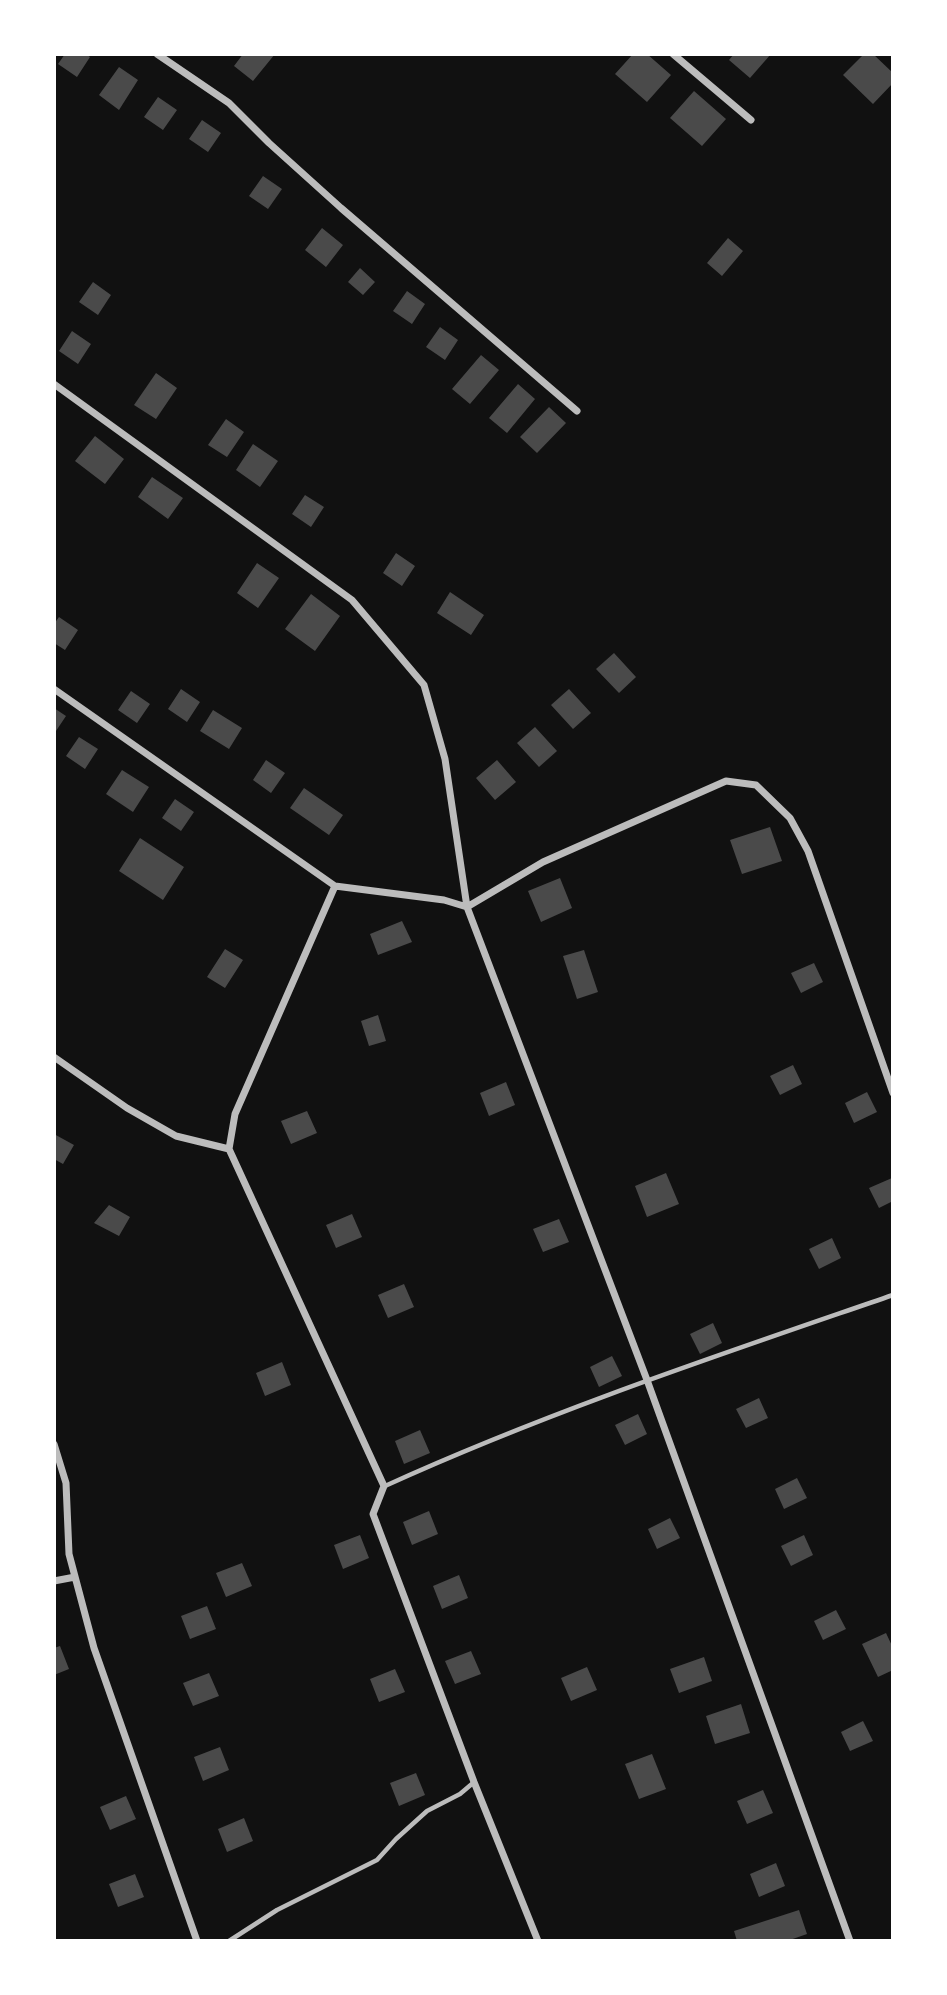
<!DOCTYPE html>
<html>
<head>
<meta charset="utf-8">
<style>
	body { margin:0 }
	#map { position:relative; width:947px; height:1995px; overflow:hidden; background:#111; font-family:"Fira Sans",sans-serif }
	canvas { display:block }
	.frame { position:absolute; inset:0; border:56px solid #fff; pointer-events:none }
</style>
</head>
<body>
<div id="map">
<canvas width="947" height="1995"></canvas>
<div class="frame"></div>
</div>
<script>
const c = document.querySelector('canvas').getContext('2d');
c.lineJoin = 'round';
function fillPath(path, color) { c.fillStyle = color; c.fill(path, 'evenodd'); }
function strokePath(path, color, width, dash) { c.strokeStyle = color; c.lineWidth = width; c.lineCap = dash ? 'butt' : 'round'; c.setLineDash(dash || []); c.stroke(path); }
fillPath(new Path2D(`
	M65,54h21l4,3 -13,20 -19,-13z
	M243,54h32l-22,27 -19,-15z
	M633,54h14l24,21 -24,27 -32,-28z
	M734,54h37l-21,24 -21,-18z
	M864,54h9l20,19v10l-20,21 -30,-29z
	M119,67l19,13 -19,30 -20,-15z
	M694,91l32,28 -24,27 -32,-28z
	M158,97l19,13 -14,20 -19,-13z
	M202,120l19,13 -13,19 -19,-13z
	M263,176l19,13 -14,20 -19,-13z
	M322,228l21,17 -17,22 -21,-17z
	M728,238l15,13 -21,25 -15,-13z
	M360,268l15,14 -12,13 -15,-13z
	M93,282l18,13 -13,20 -19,-13z
	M407,291l18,13 -13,20 -19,-13z
	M440,327l18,13 -13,20 -19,-13z
	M72,331l19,13 -13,20 -19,-13z
	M481,355l18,15 -29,34 -18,-15z
	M156,373l21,15 -21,31 -22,-14z
	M518,384l17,15 -28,34 -18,-15z
	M549,407l17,16 -29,30 -17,-16z
	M226,419l18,13 -17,25 -19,-12z
	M95,436l29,23 -19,25 -30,-23z
	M253,444l25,17 -18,26 -24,-17z
	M152,477l31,21 -15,21 -30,-22z
	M305,495l19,12 -13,20 -19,-13z
	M396,553l19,13 -13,20 -19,-13z
	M257,563l22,15 -21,30 -21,-15z
	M450,592l34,23 -13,20 -34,-22z
	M311,594l29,22 -25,35 -30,-22z
	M59,617l19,13 -13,20 -11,-7v-19z
	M614,653l22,24 -17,16 -23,-24z
	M181,689l19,13 -13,20 -19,-13z
	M569,689l22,24 -18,16 -22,-24z
	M131,691l19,13 -13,19 -19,-13z
	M54,708l12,8 -12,18z
	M213,710l29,18 -13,21 -29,-18z
	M535,727l22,24 -18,16 -22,-24z
	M79,737l19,12 -13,20 -19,-13z
	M266,760l19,13 -14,20 -18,-13z
	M497,760l19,22 -21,18 -19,-22z
	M122,770l27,17 -16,25 -27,-18z
	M304,788l39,27 -14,20 -39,-27z
	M175,799l19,13 -13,19 -19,-13z
	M770,827l12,34 -40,13 -12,-34z
	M140,838l44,29 -21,33 -44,-29z
	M560,878l12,30 -31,14 -13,-31z
	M402,921l10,21 -34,13 -8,-21z
	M225,949l18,11 -18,28 -18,-11z
	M584,950l14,42 -21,7 -14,-43z
	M814,963l9,19 -22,11 -10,-20z
	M378,1015l8,26 -17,5 -8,-25z
	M793,1065l9,19 -22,11 -10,-19z
	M506,1082l9,23 -26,11 -9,-23z
	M867,1092l10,20 -23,11 -9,-20z
	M307,1111l10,22 -26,11 -10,-23z
	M54,1134l20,11 -11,19 -9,-5z
	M666,1173l13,31 -32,13 -12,-31z
	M892,1178l1,23 -14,7 -10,-20z
	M109,1205l21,12 -11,19 -25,-13z
	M352,1214l10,23 -26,11 -10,-23z
	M559,1219l10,23 -26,10 -10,-23z
	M832,1238l9,20 -22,11 -10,-20z
	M404,1284l10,23 -26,11 -10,-23z
	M713,1323l9,20 -22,11 -10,-20z
	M612,1356l10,20 -23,11 -9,-20z
	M282,1362l9,23 -26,11 -9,-23z
	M759,1398l9,20 -22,10 -10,-19z
	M638,1414l9,20 -22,11 -10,-20z
	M420,1430l10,23 -26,11 -9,-23z
	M797,1478l10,20 -23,11 -9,-20z
	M429,1511l9,23 -26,11 -9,-23z
	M670,1518l10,20 -23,11 -9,-20z
	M360,1535l9,23 -26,11 -9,-24z
	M804,1535l9,20 -22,11 -10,-20z
	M242,1563l10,23 -26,11 -10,-24z
	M459,1575l9,23 -26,11 -9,-23z
	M207,1606l9,23 -26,10 -9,-23z
	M836,1610l10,19 -23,11 -9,-19z
	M886,1633l7,15v22l-15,7 -16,-33z
	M60,1646l9,23 -15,6v-27z
	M471,1651l10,23 -26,10 -10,-23z
	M704,1657l8,24 -33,12 -9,-24z
	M587,1667l10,23 -26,11 -10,-23z
	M395,1669l10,23 -26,10 -9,-23z
	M209,1673l10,23 -26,10 -10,-23z
	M741,1704l9,29 -35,11 -9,-28z
	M863,1721l10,20 -23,10 -9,-19z
	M220,1747l9,23 -26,11 -9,-24z
	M652,1754l14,35 -27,10 -14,-35z
	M416,1773l9,22 -26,11 -9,-23z
	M763,1790l10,23 -26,11 -10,-23z
	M126,1796l10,23 -26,11 -10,-23z
	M244,1818l9,23 -26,11 -9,-23z
	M776,1863l9,23 -26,11 -9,-23z
	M135,1874l9,23 -26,10 -9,-23z
	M799,1910l8,24 -20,7h-50l-3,-10z`), '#4a4a4a');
strokePath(new Path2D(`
	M385,1486c165,-75 337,-132 508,-191
	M229,1941l48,-31 100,-50 19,-21 31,-28 33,-17 13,-11`), '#bcbcbc', 4.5);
strokePath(new Path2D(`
	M157,54l72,49 40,40 72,65 236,203
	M673,54l78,66
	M54,384l298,216 72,85 21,74 22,148 180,473 203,561
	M54,689l281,197 109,14 23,7
	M335,886l-100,228 -6,35 155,337 -11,28 101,268 64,159
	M467,907l76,-45 183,-81 30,4 34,33 18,33 85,242
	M54,1057l73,51 49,28 53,13
	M54,1444l12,39 3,71 25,94 103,293
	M54,1581l21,-4`), '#bcbcbc', 7);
</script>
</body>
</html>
